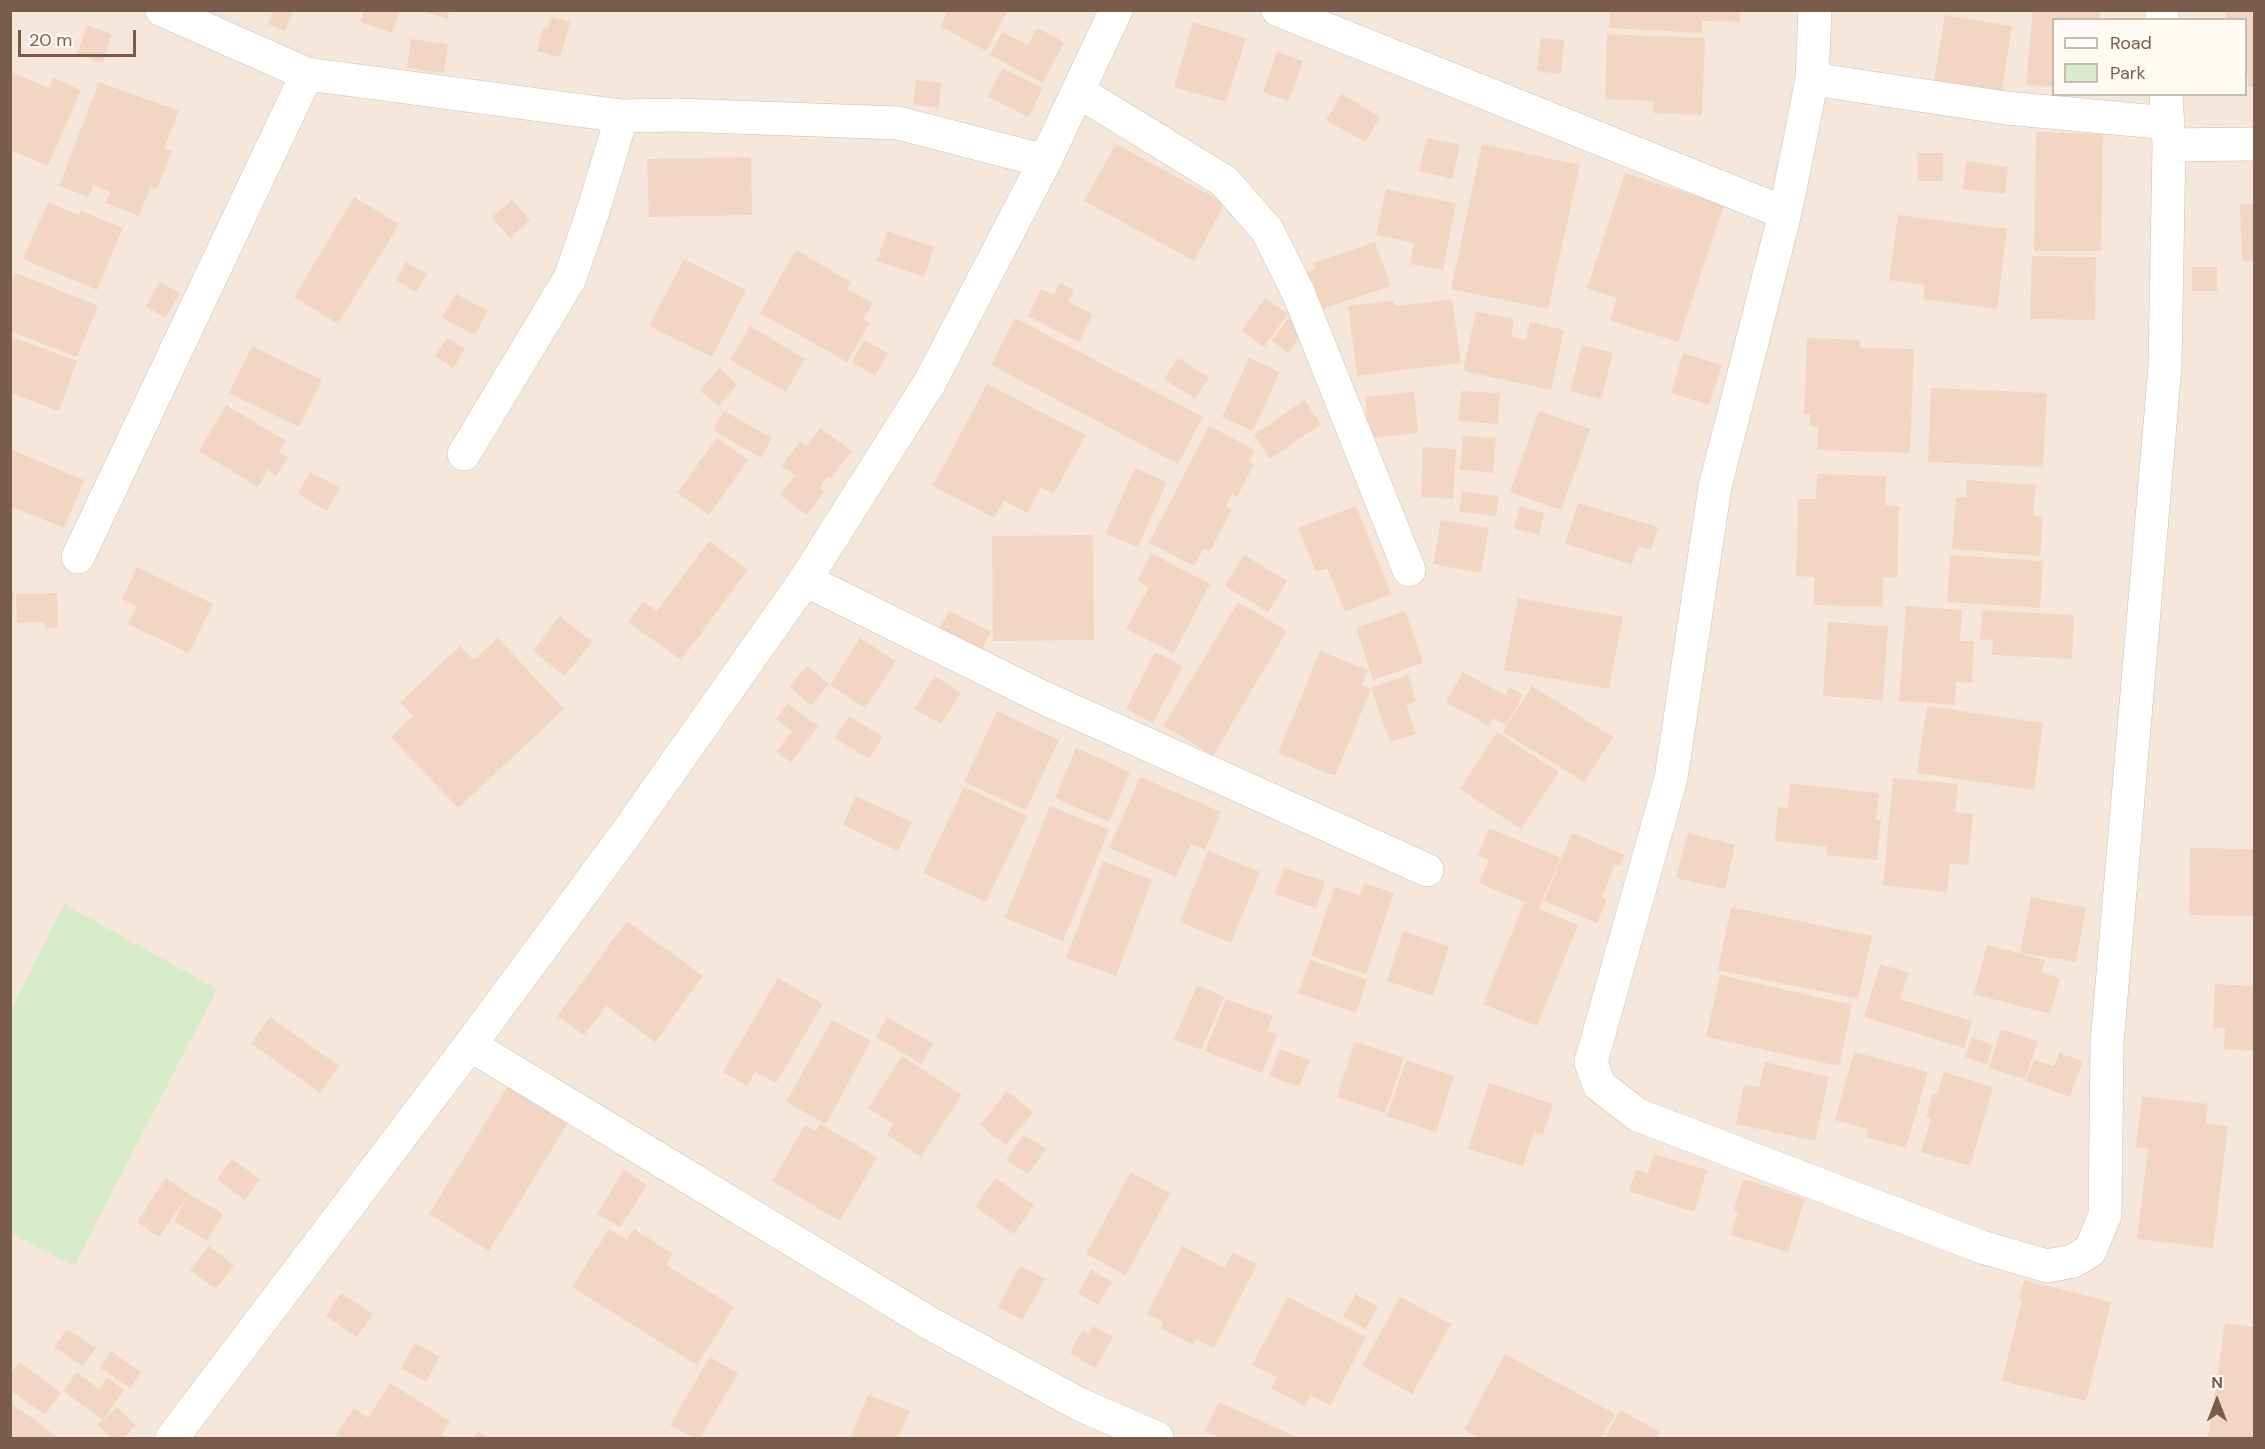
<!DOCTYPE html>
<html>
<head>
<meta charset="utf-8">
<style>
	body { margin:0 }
	#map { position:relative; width:2265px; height:1449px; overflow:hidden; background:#fdf6ec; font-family:"DM Sans",sans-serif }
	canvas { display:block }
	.frame { position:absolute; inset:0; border:12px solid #7a5c4d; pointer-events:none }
	.legend { position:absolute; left:2052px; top:18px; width:195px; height:78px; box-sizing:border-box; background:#fffaf3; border:2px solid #cabbb1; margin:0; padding:8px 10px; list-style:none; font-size:18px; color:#7a5c4d }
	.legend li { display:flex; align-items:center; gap:12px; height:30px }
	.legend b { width:30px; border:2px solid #cabbb1 }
	.north { position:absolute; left:2187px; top:1371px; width:60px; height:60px; -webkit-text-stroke:4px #fffaf3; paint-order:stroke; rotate:0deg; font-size:16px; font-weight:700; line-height:24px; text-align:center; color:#7a5c4d }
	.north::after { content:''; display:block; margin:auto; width:21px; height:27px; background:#7a5c4d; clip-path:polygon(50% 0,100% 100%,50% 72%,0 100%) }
	.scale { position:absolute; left:18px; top:30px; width:118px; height:27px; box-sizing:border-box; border:3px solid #7a5c4d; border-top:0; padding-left:8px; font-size:18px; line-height:21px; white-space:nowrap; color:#7a5c4d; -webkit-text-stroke:4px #fffaf3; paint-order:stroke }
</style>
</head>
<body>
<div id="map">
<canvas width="2265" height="1449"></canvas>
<div class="frame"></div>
<ul class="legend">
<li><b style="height:8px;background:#fff"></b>Road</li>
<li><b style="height:16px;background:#d8ecc9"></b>Park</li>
</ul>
<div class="north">N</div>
<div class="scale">20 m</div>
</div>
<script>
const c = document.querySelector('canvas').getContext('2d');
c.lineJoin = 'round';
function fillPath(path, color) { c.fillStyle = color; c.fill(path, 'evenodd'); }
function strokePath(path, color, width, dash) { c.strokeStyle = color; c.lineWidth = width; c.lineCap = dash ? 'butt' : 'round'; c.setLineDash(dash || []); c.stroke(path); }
fillPath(new Path2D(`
	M11,11h2243v1427h-2243zM2054,20h192v74h-192z`), '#f5e8da');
fillPath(new Path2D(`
	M64,904l153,85 -143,277 -64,-33 1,-223z`), '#d8ecc9');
fillPath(new Path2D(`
	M273,10h20l-8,21 -17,-7z
	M364,10l36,2 -8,21 -32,-11z
	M421,10h29l-3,9z
	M948,10h60l-22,41 -46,-25z
	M1610,10h131l-1,12 -38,-1v12l-93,-5z
	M2033,10h67v10h-46v67l-28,-2z
	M2226,10h28v77h-6v-11l-2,1v-57h-20z
	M1945,15l67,11 -12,77 -68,-11z
	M551,17l19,5 -10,35 -23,-6 6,-24 5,1z
	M1193,22l53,16 -20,64 -52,-15z
	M87,25l25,9 -9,29 -26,-9z
	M1037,28l27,14 -21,41 -53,-28 12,-23 26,13z
	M1607,34l98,4 -3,77 -49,-2v-12l-48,-2z
	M1541,37l23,3 -3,34 -24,-3z
	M411,39l37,5 -4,29 -37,-5z
	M1277,52l26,9 -14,40 -26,-9z
	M1002,68l41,20 -14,29 -41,-20z
	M12,72l37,16 4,-10 28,12 -33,76 -38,-16z
	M916,80l25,3 -2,25 -26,-3z
	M99,82l80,29 -15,38 8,2 -15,38 -6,-3 -12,30 -33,-13 5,-11 -18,-7 -4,12 -30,-11z
	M1342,94l38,23 -15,25 -39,-22z
	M2036,132l67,2 -2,117h-67z
	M1427,138l33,7 -8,34 -33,-8z
	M1116,144l109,59 -31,58 -110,-60z
	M1482,144l98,21 -32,144 -97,-20z
	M1917,153h26v28h-25z
	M751,157l1,58 -103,2 -2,-58z
	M1966,161l42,6 -3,27 -42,-5z
	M1625,173l99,32 -46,137 -68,-22 7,-22 -30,-10z
	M1386,189l70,14 -13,67 -33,-6 4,-21 -38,-8z
	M354,197l45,27 -61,100 -44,-27z
	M512,200l18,20 -20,18 -18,-21z
	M48,202l31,13 2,-4 42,17 -26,62 -74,-31z
	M2240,204h14v57h-12z
	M1898,215l109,14 -10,80 -74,-10 2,-14 -36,-5z
	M887,231l47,16 -10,30 -47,-16z
	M1375,242l16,44 -72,24 -13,-38 9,-3 -2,-6z
	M796,250l55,32 -4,7 26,14 -10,16 7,3 -23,40 -87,-49z
	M2032,256l64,1 -1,63 -65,-1z
	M684,259l62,31 -34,67 -63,-31z
	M406,262l21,12 -11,18 -20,-12z
	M2192,267h25v24h-25z
	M16,273l82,33 -21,51 -67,-26v-44z
	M160,282l20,11 -15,25 -19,-12z
	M1059,283l15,7 -6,12 25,12 -14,28 -51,-26 13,-27 13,6z
	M456,294l32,17 -13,24 -33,-17z
	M1265,298l23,16 -24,33 -22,-16z
	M1452,299l9,64 -104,13 -9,-70 46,-6 1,6z
	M1476,311l38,8 -3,17 15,4 4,-18 34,8 -13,60 -88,-19z
	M1015,318l188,99 -25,47 -187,-99z
	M1288,318l16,12 -16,23 -16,-12z
	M750,326l55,33 -19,33 -56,-32z
	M14,338l63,23 -18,50 -49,-18v-44z
	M447,338l18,11 -12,19 -18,-12z
	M1807,338l53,2v8l54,1 -4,104 -93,-3 1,-23 -8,-1v-12h-6z
	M864,340l24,13 -13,23 -23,-14z
	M1582,345l31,8 -12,46 -31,-8z
	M252,346l70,34 -23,47 -70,-34z
	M1683,353l39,12 -13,40 -38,-12z
	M1178,358l31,20 -14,21 -31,-20z
	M1249,358l31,14 -27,59 -31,-14z
	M719,368l18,16 -18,22 -19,-15z
	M987,384l99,51 -32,58 -13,-6 -14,26 -23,-12 -10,17 -61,-32z
	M1931,388l116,5 -4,74 -115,-5z
	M1461,391l39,2 -2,31 -40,-3z
	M1414,392l4,41 -49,5 -4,-41z
	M1304,400l17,24 -51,35 -16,-24z
	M226,405l60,36 -7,11 9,5 -12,19 -8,-6 -10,17 -59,-36z
	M724,411l48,27 -11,20 -48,-28z
	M1539,411l51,18 -29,81 -51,-18z
	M1209,426l46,24 -6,12 5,2 -17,33 -5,-3 -6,12 6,3 -22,42 -6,-3 -10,18 -45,-23z
	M820,428l32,23 -21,27 -3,-2 -9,12 6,3 -18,24 -27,-20 15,-19 -13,-10 18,-25 6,5z
	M1463,436l33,2 -3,35 -33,-3z
	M717,438l31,22 -39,55 -32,-22z
	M1423,447l33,2 -3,50 -32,-2z
	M10,449l74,31 -20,48 -54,-22z
	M1135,468l32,14 -29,65 -33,-13z
	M310,472l30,16 -13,23 -29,-17z
	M1817,474l69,2 -1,29 14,1 -2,72 -14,-1v30l-69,-2v-28l-18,-1 2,-77h18z
	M1967,480l69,5 -3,31 10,1 -3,39 -88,-7 4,-52h10z
	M1462,491l37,5 -3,20 -37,-4z
	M1578,503l80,24 -7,23 -13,-4 -6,18 -67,-20z
	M1356,506l35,88 -46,18 -18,-44 -11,4 -18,-44z
	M1520,506l24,7 -5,22 -25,-7z
	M1441,520l48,8 -8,45 -48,-9z
	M1093,535l1,105 -101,1 -1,-105z
	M709,541l39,29 -67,90 -53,-38 15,-21 14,10z
	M1151,553l59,31 -36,69 -48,-24 23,-42 -12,-6z
	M1244,555l43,26 -19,31 -43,-26z
	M1950,555l93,6 -3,47 -93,-6z
	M137,567l76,37 -24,49 -61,-29 9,-18 -15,-7z
	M10,593h4l-2,26h-2z
	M57,593l1,35h-13v-6l-28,1 -1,-29z
	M1518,598l105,19 -14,72 -105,-19z
	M1238,602l49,29 -74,124 -50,-29z
	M1906,606l56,4 -2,31h14l-2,42 -16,-1 -1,23 -56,-4z
	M1982,610l92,5 -2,44 -80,-4 1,-15 -13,-1z
	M949,611l42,21 -14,27 -42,-22z
	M1405,611l18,52 -50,17 -17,-52z
	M560,616l32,26 -28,34 -31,-25z
	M1828,622l60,4 -5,74 -60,-4z
	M498,638l66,71 -106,99 -67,-71 22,-21 -13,-14 60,-56 13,14z
	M860,638l36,23 -31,47 -35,-23z
	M1320,651l48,19 -6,15 9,4 -36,87 -57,-23z
	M1155,652l28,14 -30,57 -27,-14z
	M807,666l22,18 -18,21 -22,-18z
	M1463,672l42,23 5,-8 13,8 -17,31 -13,-8 -4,8 -43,-24z
	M1408,675l8,26 -10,4 10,29 -26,8 -19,-54z
	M935,676l26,17 -20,31 -27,-15z
	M1532,686l81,51 -29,45 -81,-50z
	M788,704l30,22 -27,36 -15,-10 16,-21 -16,-12z
	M1927,706l116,17 -9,67 -117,-17z
	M997,711l62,29 -33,70 -62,-28z
	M849,716l34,21 -14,22 -34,-21z
	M1497,732l62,40 -38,57 -61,-40z
	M1076,748l54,24 -21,50 -54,-24z
	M1140,777l81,35 -16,38 -14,-6 -15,33 -67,-29z
	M1893,778l65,6 -3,28 18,2 -5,51 -18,-2 -3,29 -64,-7z
	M1790,783l89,10 -3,27h5l-4,40 -50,-5v-8l-52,-6 3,-34 10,1z
	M964,787l63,29 -41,86 -63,-29z
	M856,796l56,26 -14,29 -55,-26z
	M1050,806l59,24 -46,111 -58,-23z
	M1489,828l72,30 -22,51 39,16 -41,101 -54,-22 41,-101 12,4 -57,-24 10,-23 -11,-5z
	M1572,833l53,22 -5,11 -5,-2 -13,33 5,2 -10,24 -53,-22z
	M1688,833l47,12 -10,44 -49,-11z
	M2190,848l64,1v67l-65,-1z
	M1208,851l52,21 -29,71 -51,-21z
	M1103,861l49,19 -36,96 -50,-18z
	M1284,868l41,13 -9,27 -41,-14z
	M1364,883l30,10 -28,81 -55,-18 24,-69 25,8z
	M2031,897l55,11 -10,54 -56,-9z
	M1731,907l141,29 -14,63 -140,-29z
	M627,921l76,55 -48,66 -49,-36 -22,29 -27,-19z
	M1403,931l46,15 -16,50 -46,-15z
	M1987,945l58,15 -3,13 18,5 -10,36 -76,-20z
	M1310,960l57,20 -11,33 -58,-20z
	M1880,964l29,9 -9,26 72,22 -8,27 -100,-31z
	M1720,975l132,30 -13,61 -133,-29z
	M778,978l45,26 -47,79 -21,-11 -8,14 -24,-14z
	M2215,984l39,2v65l-30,-2 1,-21h-12z
	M1197,985l27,12 -23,53 -27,-11z
	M1226,999l47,17 -6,15 10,3 -15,39 -57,-22z
	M270,1017l69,49 -19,27 -69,-50z
	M887,1017l46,27 -12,20 -45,-27z
	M832,1020l39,21 -45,83 -40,-22z
	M2001,1029l37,12 -13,38 -36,-11z
	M1972,1037l21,8 -6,19 -22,-7z
	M1355,1042l49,16 -19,55 -48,-16z
	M1280,1049l30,11 -11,27 -30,-11z
	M1854,1052l74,20 -22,76 -40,-11 2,-8 -33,-9z
	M2059,1053l24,8 -13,36 -44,-16 8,-21 20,6z
	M902,1056l60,39 -41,62 -34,-22 6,-11 -25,-16z
	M1406,1060l48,16 -18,56 -49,-16z
	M1765,1062l64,15 -14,64 -79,-17 8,-39 15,2z
	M1944,1072l49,15 -23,79 -49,-14 10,-34 -5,-1 7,-24 4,2z
	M1489,1083l64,21 -10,31 -9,-3 -11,34 -55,-17z
	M508,1086l60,37 -79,128 -60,-37z
	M1007,1091l26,21 -27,33 -26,-20z
	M2142,1096l66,8 -2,19 22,3 -15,122 -76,-9 11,-90 -12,-2z
	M820,1124l57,33 -37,64 -68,-40 33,-56 11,6z
	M1024,1135l22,14 -18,25 -22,-14z
	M1654,1154l53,16 -13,42 -65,-21 7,-21 12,3z
	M232,1159l28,20 -15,21 -28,-21z
	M624,1170l23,15 -27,42 -23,-13z
	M1131,1172l39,21 -44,82 -40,-21z
	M166,1178l23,16 -30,43 -22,-15z
	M996,1178l38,27 -20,29 -39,-27z
	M1743,1179l62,20 -17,53 -57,-17 7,-23 -4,-2z
	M189,1194l34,20 -16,27 -33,-20z
	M609,1229l18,11 7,-11 39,25 -7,11 68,42 -37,58 -125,-78z
	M209,1246l25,20 -19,23 -25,-19z
	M1182,1246l43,22 8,-16 24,12 -43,84 -18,-9 -3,6 -32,-17 2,-6 -16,-8z
	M1020,1266l25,13 -23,41 -24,-13z
	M1091,1270l21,12 -14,23 -20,-12z
	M2024,1280l87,22 -25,99 -84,-20 20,-81h-3z
	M341,1293l32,21 -16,23 -31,-21z
	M1356,1294l22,13 -12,22 -23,-13z
	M1288,1297l78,40 -36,69 -19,-11 -6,11 -34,-18 6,-11 -25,-12z
	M1400,1297l51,27 -39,70 -50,-28z
	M2225,1323l29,4v111h-46z
	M1093,1326l20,11 -18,31 -25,-15 12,-22 7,3z
	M67,1329l29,19 -13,18 -29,-19z
	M415,1343l25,14 -14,25 -25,-14z
	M111,1351l30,21 -11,16 -30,-20z
	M1505,1354l110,60 -14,24h-122l-15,-8z
	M710,1357l28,16 -38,65h-6l-24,-13z
	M19,1362l42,31 -16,22 -35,-25v-15z
	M77,1372l22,17 8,-12 17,13 -21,30 -40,-29z
	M390,1383l60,38 -9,14 6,3h-113l20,-30 14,10z
	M868,1395l42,16 -12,27h-48z
	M10,1402l49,36h-49z
	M1219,1402l80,36h-78l-16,-7z
	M117,1407l19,19 -13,12h-12l-13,-13z
	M1620,1410l40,22 -4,6h-51z
	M478,1431l11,7h-16z`), '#f3d5c3');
const minor = new Path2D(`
	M162,10l145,64 315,42 56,-1 220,8 147,38
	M1278,10l507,203
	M1815,10l-3,69 -14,71 -13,63 -70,274 -44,291 -80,284 8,23 39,30 344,132 65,19 26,-5 17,-10 15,-36 2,-172 58,-677 4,-221 -3,-51
	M2162,10v10
	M1812,79l194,29 162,15
	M1079,92l145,89 43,49 31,62 111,278
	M2169,145l85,-1
	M464,454l106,-176 23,-67 29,-95
	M78,557l229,-483
	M805,580l237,117 385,173
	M470,1045l461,279 150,81 76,33
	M172,1438l298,-393 155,-210 180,-255 125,-198 115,-221 71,-151`);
strokePath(minor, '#d1beb0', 34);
strokePath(minor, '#fff', 33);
</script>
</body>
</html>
